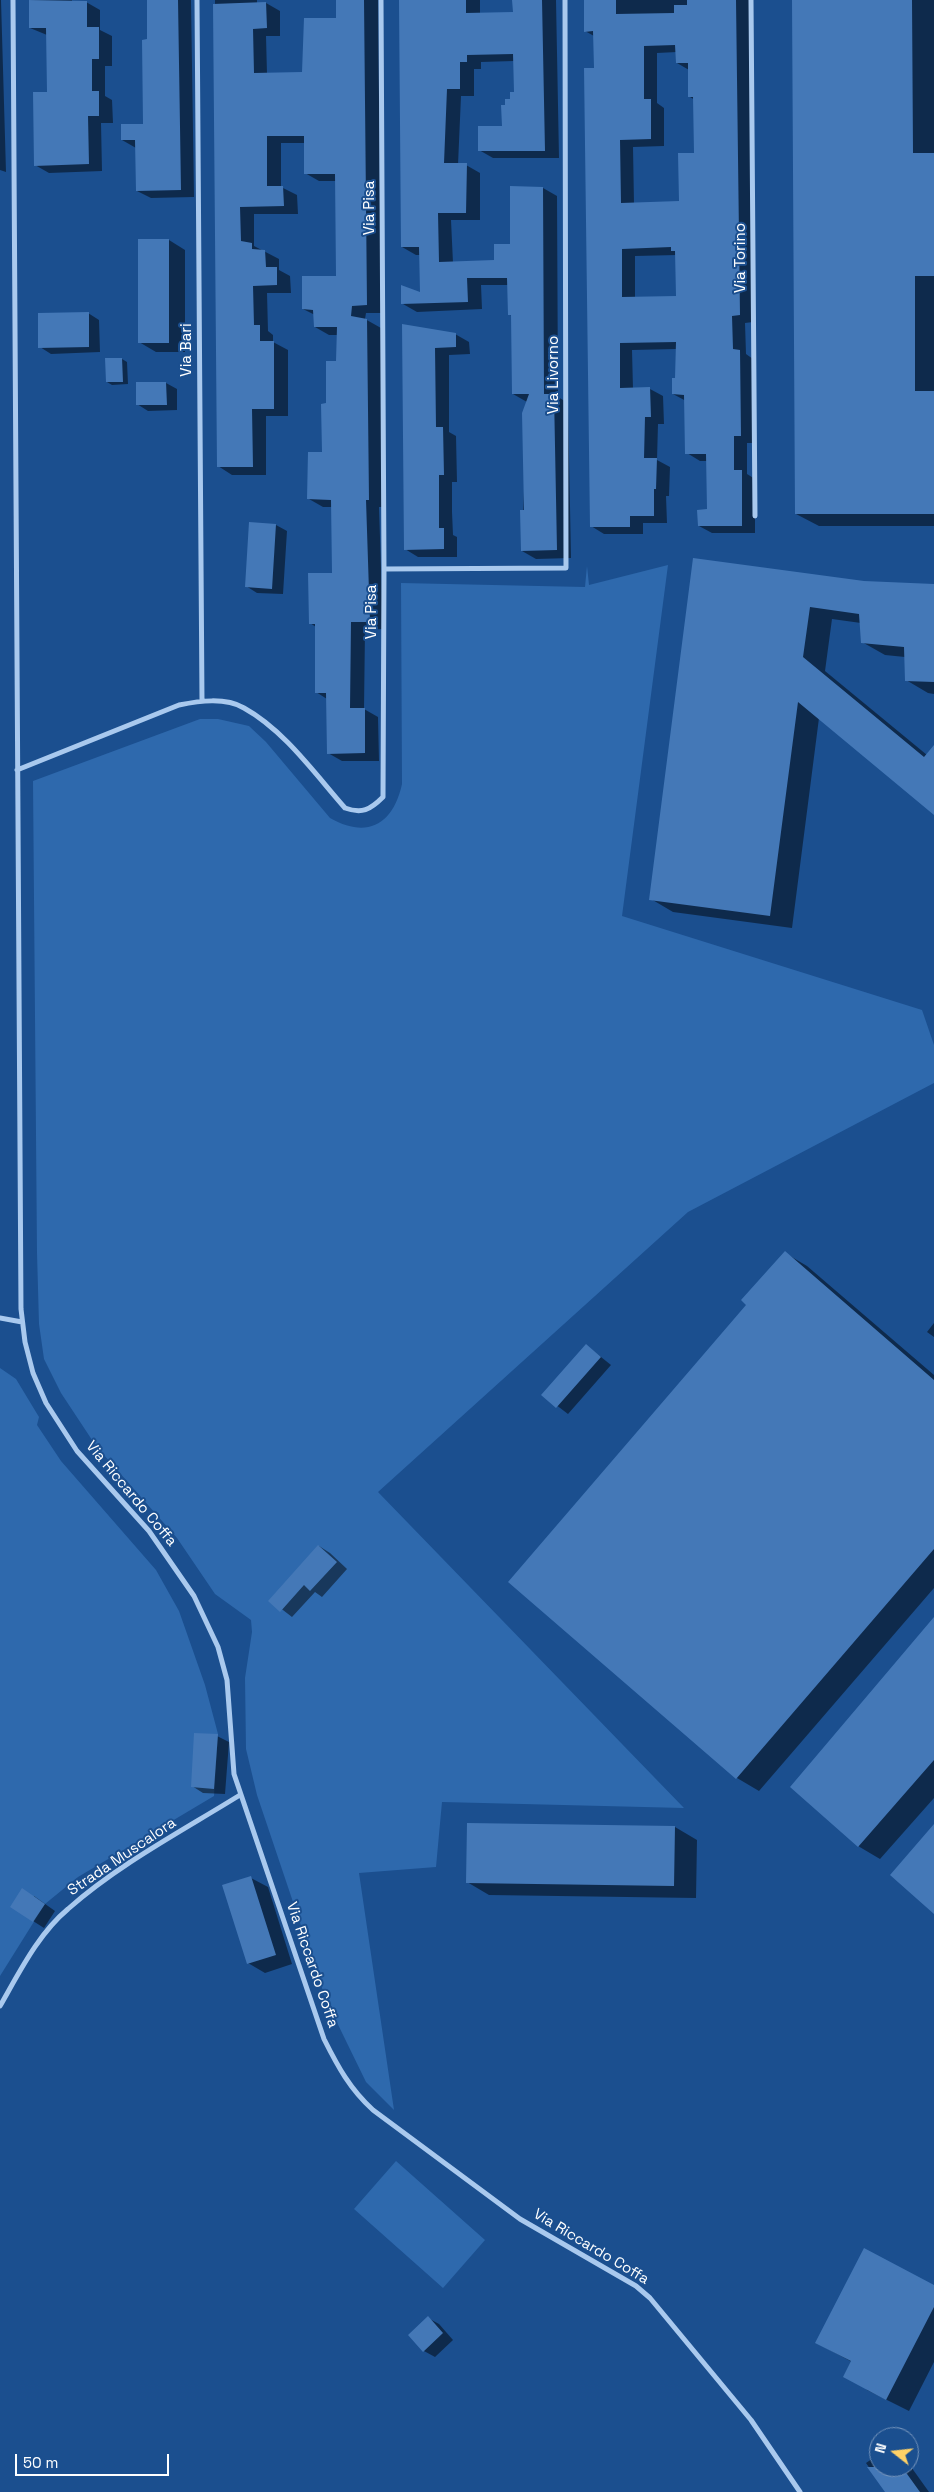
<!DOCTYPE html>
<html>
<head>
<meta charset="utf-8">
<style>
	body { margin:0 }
	#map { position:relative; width:934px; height:2492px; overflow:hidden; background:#1b4f8f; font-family:"Space Grotesk",sans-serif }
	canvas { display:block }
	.north { position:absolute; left:869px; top:2427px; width:50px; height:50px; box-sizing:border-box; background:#1b4f8f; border:1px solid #7695bc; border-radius:50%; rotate:286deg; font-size:14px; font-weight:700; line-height:20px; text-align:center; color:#fff }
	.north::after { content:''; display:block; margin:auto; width:18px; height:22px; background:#ffd166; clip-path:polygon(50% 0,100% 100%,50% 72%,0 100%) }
	.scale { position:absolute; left:15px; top:2454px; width:154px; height:22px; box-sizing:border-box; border:2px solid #fff; border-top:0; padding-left:6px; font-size:15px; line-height:18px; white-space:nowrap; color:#fff; -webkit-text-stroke:4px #1b4f8f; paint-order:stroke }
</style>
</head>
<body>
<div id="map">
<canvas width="934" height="2492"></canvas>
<div class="north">N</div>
<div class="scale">50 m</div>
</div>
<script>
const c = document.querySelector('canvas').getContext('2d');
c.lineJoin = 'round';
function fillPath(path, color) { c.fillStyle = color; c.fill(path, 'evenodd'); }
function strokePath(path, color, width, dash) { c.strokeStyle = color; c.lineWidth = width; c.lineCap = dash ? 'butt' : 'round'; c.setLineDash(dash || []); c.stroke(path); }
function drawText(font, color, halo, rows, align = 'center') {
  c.font = font + ' "Space Grotesk",sans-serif'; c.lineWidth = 4; c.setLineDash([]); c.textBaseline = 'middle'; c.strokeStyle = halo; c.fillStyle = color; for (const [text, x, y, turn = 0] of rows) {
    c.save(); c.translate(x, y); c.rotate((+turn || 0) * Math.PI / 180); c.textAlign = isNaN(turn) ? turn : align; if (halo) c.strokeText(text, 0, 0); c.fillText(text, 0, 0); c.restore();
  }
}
fillPath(new Path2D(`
	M668,565l-46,351 300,94 12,35v38l-246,129 -310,280 306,316 -242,-6 -6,65 -77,6 35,237 -28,-28 -40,-82 -69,-205 -11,-46 -1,-71 7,-46 -1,-12 -36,-26 -38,-56 -81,-92 -35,-53 -17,-34 -5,-35 -2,-71 -4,-472 167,-62h18l31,7 17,16 64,76c37,21 63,7 72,-34l-1,-201 184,4 2,-21 2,19z
	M0,1368l16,11 23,38 -2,8 24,36 95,109 23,41 26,74 13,49 -4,62 -136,81 -33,27 -45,72z
	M396,2161l89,79 -42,48 -89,-79z`), '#2e69ad');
fillPath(new Path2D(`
	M0,0h1l5,172 -6,-2z
	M30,0h42v3l14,-1 14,8v20l12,6v30h-7v30l7,4 1,23h-12l1,48 -53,2 -14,-8 13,-72 -1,-58 -17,-7z
	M148,0h43l3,197 -43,1 -14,-7 -1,-43 -14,-8 23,-14 4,-86z
	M215,0h42v4l9,-1 14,8v25h-14l1,38 36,-1 35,-54v-19h40l3,313h-15l-1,6 16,9 2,179h-4l4,122 -18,1 -1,79 14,8 1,44h-37l-14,-8 -1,-54 -11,-7v-65l-6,-4 23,-49 -1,-67h-9l-14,-8 14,-46 4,-48 10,-43 1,-27h-9l-14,-8v-12l-12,-6 34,-31v-97h-18l-14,-8v-30h-24v44l16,8 1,19h-44v32l25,13v11l11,6 1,17h-24l1,38 5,4v7l15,8v66h-22v59h-34l-14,-9z
	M400,0h80v14l34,-1v-13h42l3,158h-66l-14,-8 24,-23 4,-21 8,-13 -1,-32 -33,1v7h-7v27h-13l-3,69h8l14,8v47h-29l2,43 42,-1 16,-17 32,-57 14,8 1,201 10,6 3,155 -35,1 -14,-8 5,-149 -14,-8 -1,-78 -3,-2v-29h-28l1,24 -65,3 -14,-8 19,-10 -2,-39h-4l-14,-8z
	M585,0h164l4,322 -8,1 1,31 7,5 1,84h-7v31l8,5v54h-43l-13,-7 9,-15 -1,-50h-7l-13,-8 -1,-52 -13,-7 3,-15 1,-30 -45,1 1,39h17l13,7 1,28h-6l-1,36 13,7 -1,29h-3l1,27h-24v11h-39l-13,-8 4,-457 -1,-33 -9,-5zM677,52v11l12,7 1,27 5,3 1,54h-17v50h-45l-1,-57 31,-1v-38l-7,-5v-50zM677,255v42l-42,1v-42z
	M793,0h141v526h-115l-23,-12z
	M169,240l16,10v102h-29l-17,-10z
	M88,313l11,7 1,32 -49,2 -11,-7z
	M403,325l52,9 14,8 1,12 -21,1v77l7,4 1,46h-5v30l1,23 4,2v20h-39l-13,-8z
	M107,359h15l5,3 1,22 -16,1 -5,-3z
	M138,383h28l11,6v21l-29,1 -11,-7z
	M276,525l11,6 -4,63 -26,-1 -11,-7z
	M694,560l170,22 70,4v108l-6,-1 -22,-13 -1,-23 -20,-2 -23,-13 -1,-19 -29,-4 -7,52 102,84 7,-8v66l-115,-95 -27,210 -119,-16 -22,-13z
	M785,1253l22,13 127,109v213l-175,203 -22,-13 10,-473z
	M934,1323v14l-7,-5z
	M586,1345l25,20 -43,49 -25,-19z
	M319,1546l11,7 17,16 -25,28 -7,-5 -23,25 -22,-17z
	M934,1619v179l-54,61 -22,-13z
	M217,1736l12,6 -4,52 -22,-1 -11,-7z
	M675,1827l22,13 -1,58 -207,-3 -22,-13z
	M251,1878l17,9 24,77 -27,9 -17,-10z
	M34,1896l21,15 -11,17 -11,-7z
	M934,2286v76l-25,49 -42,-21 -15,-28 -35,-19z
	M428,2318l11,6 14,16 -18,17 -11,-6z
	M879,2454v13h30v-3l20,28h-43l-20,-29z`), '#0007');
fillPath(new Path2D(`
	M29,0l58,1v26h12v32h-7v32h7v25h-11l1,48 -55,2 -1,-74h14l-1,-64h-17z
	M147,0h31l3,190 -45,1 -1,-51h-14v-16h22l-1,-84 5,-1z
	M336,0h28l3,305 -15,1 -1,10 16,3 2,181h-3l4,122h-19l-1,86h15v45l-38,1 -1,-61h-11v-69h-6l-1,-51h24l-1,-73 -24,-1 1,-47h14l-1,-48 5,-1v-42h10l1,-34h-23l-1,-17 -11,-1v-33h34l-1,-102h-31v-38h-37v50h16l1,20 -44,1 1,34 11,2v6l13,1 1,17h11v18l-24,1 1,39h6v16h14v68h-22l1,58h-36l-4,-463 53,-2 1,26 -14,1 1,44 48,-1 2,-54h32z
	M399,0h67v13l47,-1 -1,-12h30l3,151h-67v-25h24l-1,-21h4v-6h5v-7h4l-1,-38 -46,1v7h-7v27h-13l-3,74h23l-1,50h-28l1,49 55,-2v-16h16v-58l33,1 1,207h10l3,156 -36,1 -1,-41h4l-2,-97 7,-19h-17l-1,-79h-3l-1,-37h-40l1,24 -67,2v-19l19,7 -1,-45h-18z
	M584,0h32v14l58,-1v-8h13v-5h49l4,315 -8,1 1,33 7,1 1,86h-7v34h8v56h-44l-1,-16 10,-1 -1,-55h-21l-1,-59 -12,-1v-16h3l1,-36 -56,1v45l30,-1 1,30h-6l-1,41h13l-1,31h-2v27h-24v11h-40l-6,-459h10l-1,-37 -9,1zM675,45l1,18h12v34h5l1,56h-16l1,48 -58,2 -1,-63 31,-1v-40h-7v-53zM671,247v4h4l1,45 -54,1v-48z
	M792,0h120l1,153h21v123h-19v115h19v123h-139z
	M138,239h31v104h-31z
	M89,312v35l-51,1v-35z
	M402,324l54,9v14l-21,1 1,79h7l1,48h-5v53h5v21l-40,1z
	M105,358h17l1,24h-17z
	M136,382h30l1,23h-31z
	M249,522l27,2 -4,65 -27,-2z
	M693,558l171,23 70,3v98l-29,-1 -1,-34 -43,-4 -2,-29 -49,-7 -7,50 121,100 10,-12v70l-136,-113 -28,214 -121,-16z
	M785,1251l149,129v169l-198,230 -228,-197 238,-277 -5,-5z
	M586,1344l15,13 -45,51 -15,-13z
	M318,1545l19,17 -27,29 -6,-6 -24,27 -12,-11z
	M934,1617v143l-76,87 -68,-60z
	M194,1733l24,1 -4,55 -23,-2z
	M467,1823l208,3 -1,60 -208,-3z
	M934,1824v90l-44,-39z
	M251,1876l25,79 -29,9 -25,-79z
	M22,1888l23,16 -12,18 -23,-15z
	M864,2248l70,37v22l-48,93 -43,-23 8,-16 -36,-18z
	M428,2316l15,17 -20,19 -15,-17z
	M867,2467h35l18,25h-35z`), '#4478b7');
strokePath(new Path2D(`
	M13,0l8,1309 4,33 8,31 13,30 31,48 72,80 45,65 24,51 9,33 7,94 90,265c14,28 26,50 49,71l147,109 116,67 14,12 101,122 49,72
	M197,0l5,700
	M751,0l4,516
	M384,569l182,-1 -1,-568
	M17,770l162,-65c20,-4 46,-8 65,3 40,22 71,66 101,100 17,6 25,2 38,-11l1,-228 -3,-569
	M0,1318l22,4
	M0,2006c19,-33 38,-72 68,-97 51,-45 114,-78 172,-114`), '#a9c9ee', 5);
drawText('15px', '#fff', '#1b4f8f', [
	["Via Pisa",370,208,-90],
	["Via Torino",741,258,-90],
	["Via Bari",187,350,-90],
	["Via Livorno",554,375,-90],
	["Via Pisa",372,612,-90],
	["Via Riccardo Coffa",131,1494,50],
	["Strada Muscalora",122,1857,-34],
	["Via Riccardo Coffa",312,1965,71],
	["Via Riccardo Coffa",591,2247,31]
]);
</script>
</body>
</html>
